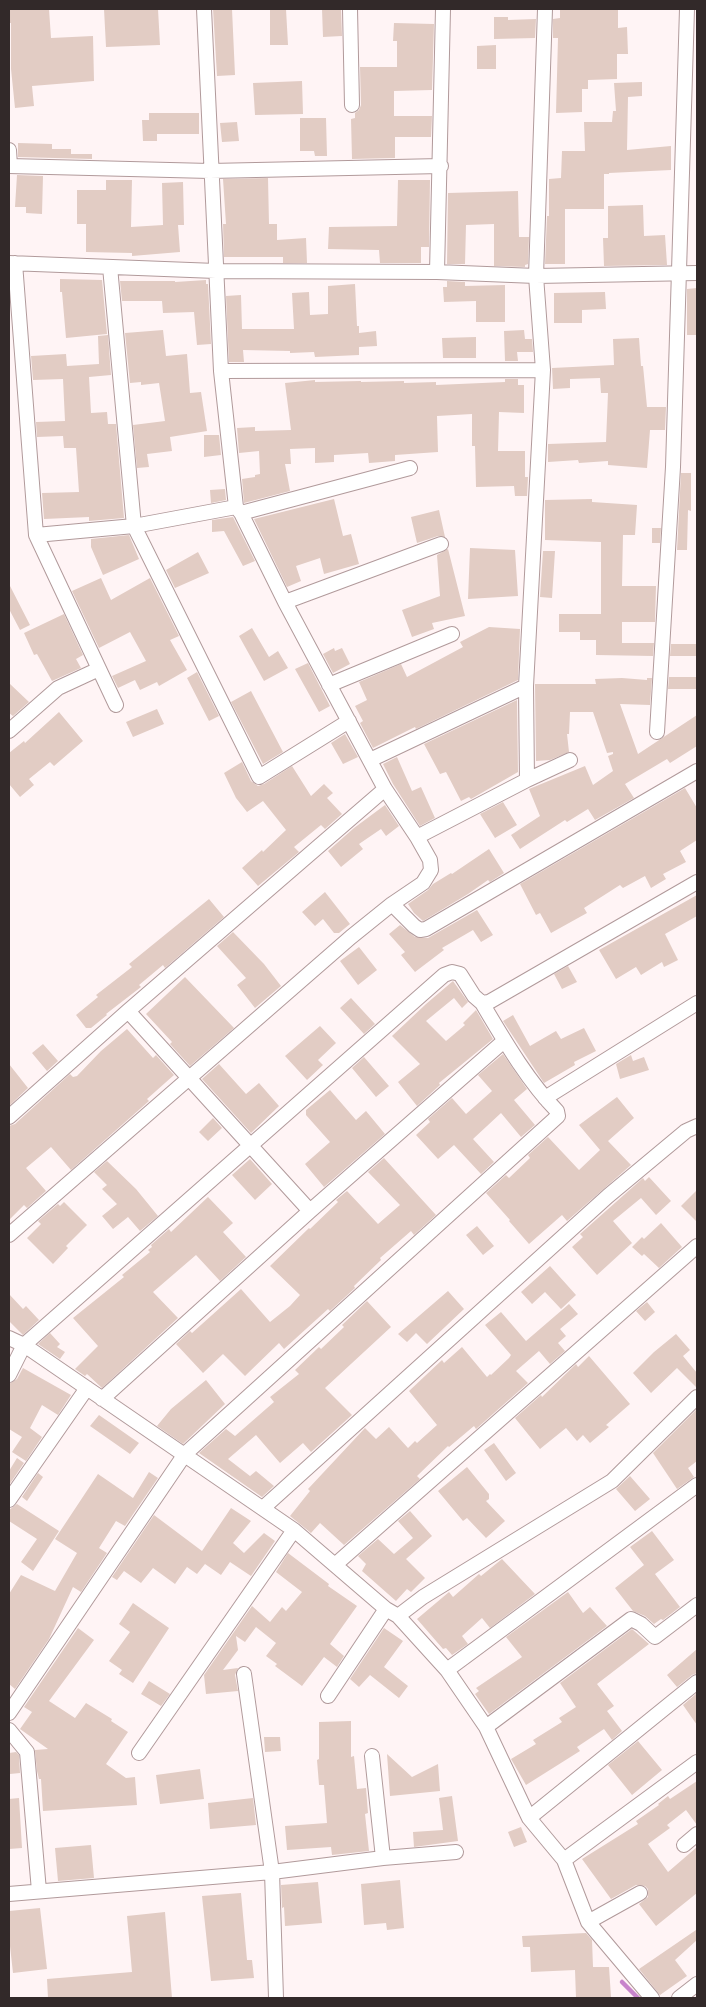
<!DOCTYPE html>
<html>
<head>
<meta charset="utf-8">
<style>
	body { margin:0 }
	#map { position:relative; width:706px; height:2007px; overflow:hidden; background:#fff4f5; font-family:"Fira Sans",sans-serif }
	canvas { display:block }
	.frame { position:absolute; inset:0; border:10px solid #322929; pointer-events:none }
</style>
</head>
<body>
<div id="map">
<canvas width="706" height="2007"></canvas>
<div class="frame"></div>
</div>
<script>
const c = document.querySelector('canvas').getContext('2d');
c.lineJoin = 'round';
function strokePath(path, color, width, dash) { c.strokeStyle = color; c.lineWidth = width; c.lineCap = dash ? 'butt' : 'round'; c.setLineDash(dash || []); c.stroke(path); }
function fillPath(path, color) { c.fillStyle = color; c.fill(path, 'evenodd'); }
strokePath(new Path2D(`
	M622,1982l16,16`), '#c784cb', 4.5);
fillPath(new Path2D(`
	M9,9h40l2,29 42,-2 1,45 -62,5 2,20 -19,2 -4,-39v-46h-2z
	M104,9h54l2,36 -54,2z
	M213,9h19l3,66 -18,1z
	M270,9h16l2,36h-18z
	M322,9h19l1,27 -19,1z
	M560,9h58v19l9,-1 1,27h-11v25l-29,1v9h-6v23l-26,1 2,-75h-5v-19l7,-1z
	M494,17h14v3l28,-1 -1,19 -41,1z
	M394,23l40,1 -2,66 -38,1v25h38l-1,21h-36v21l-43,1 -1,-40 4,-1v-5l4,-3 2,-5 -1,-38h37v-26h-4z
	M496,45v24h-19v-23z
	M302,81l1,33 -48,1 -2,-32z
	M642,82v14l-14,1 -1,53 44,-4v24l-62,3v1h-5v35h-39v55h-20l2,-48h2v-37l12,-1 1,-27h23l-1,-29h28l1,-11h3l-2,-28z
	M149,113h50v21h-42v7h-14l-1,-21h7z
	M300,118h26l1,38h-12l-1,-5h-14z
	M237,122l2,19 -17,1 -2,-19z
	M18,143l34,1v5h19v5h21v5l-74,-2z
	M17,175l26,1 -1,38 -16,-1v-6h-11z
	M268,178l1,46h8v16l29,-2 1,25h-24v-6h-59l-1,-33h3l-3,-45z
	M106,180h26l-1,47 32,-2 -1,-42 21,-1 1,43h-6l2,27 -48,4v-3l-46,-1v-28h-9v-34h29z
	M398,180h32l-1,67h-8v16h-41l-1,-13 -51,-1 1,-22 68,-1z
	M518,191l1,46h10l-1,27 -3,1v2l-31,-1v-42l-28,1 -1,39h-18l1,-71z
	M643,205l1,31 21,-1 2,30 -63,1 -1,-28h5v-32z
	M60,279l42,1 5,54 -41,4 -4,-46h-2z
	M206,280v4h2l3,60 -14,1 -3,-33 -31,1 -1,-12h-40l-2,-20h55v1z
	M447,281l18,1v4l40,-1v37h-29v-21l-32,1 -1,-15h4z
	M355,284l2,42h2v7l17,-2 1,15 -18,1v8l-44,2 -1,-5 -24,1v-2l-47,-1 1,12h-15l-3,-66 15,-1 1,34h52l-2,-36 17,-1 1,23 18,-1v-28z
	M697,288v47h-10v-46z
	M605,292l1,17 -24,1v13h-28v-30z
	M163,330l3,26 21,-2 3,39 11,-1 6,39 -37,6 2,14 -25,3 2,13 -12,1 -4,-43 32,-4 -6,-38 -18,2v-3l-11,1 -5,-50z
	M524,330l1,9h7l1,13h-16l1,9h-13l-1,-30z
	M108,335l3,40 -22,2 2,36 16,-1 1,12h8l8,94 -35,3v-4l-45,2 -2,-26 37,-1 -3,-44h-12l-1,-12 -26,1 -1,-15 29,-1 -2,-42 -30,1 -2,-24 35,-2 1,12 32,-2 -1,-28z
	M476,337v21h-33l-1,-20z
	M639,338l2,28h2l4,41h19l-1,23h-15l-3,38 -39,-3v-4l-29,2 -1,-3 -30,2v-18l58,-2 2,-49h-7l-1,-15 -30,1v9l-17,1 -1,-21 62,-3 -1,-26z
	M505,379h13v6h6v28l-25,-1 -1,39h27v26h3l-1,19h-12l-1,-10 -38,1 -1,-41h-3v-32l-35,2 1,36 -43,3v6l-26,2 -1,-10 -34,2v7l-19,1v-15l-25,1 1,15h-6l5,27 -46,12 -2,-24 13,-2v-2l5,-1 -1,-23 -20,2 -2,-25 18,-1v4l36,-1 -6,-47 30,-3v2l46,-1v1l43,-1v2l32,-1v3l69,-3z
	M204,435h15l2,20 -17,2z
	M681,473h10v38l-3,-1 -1,40h-10z
	M225,489l1,11 -15,3 -1,-13z
	M334,499l9,37 8,-2 8,30 -35,10 -4,-16 -24,8 5,15 -14,6 -33,-68z
	M592,499v3l45,3 -2,30h-12l-1,51h34l-1,36h-33v21h32l-1,13 -57,-1v-15h-16v-8h-21v-18h42v-72l-56,-2v-40z
	M439,510l6,27 -7,-1 -21,7 -6,-26z
	M233,517l22,44 -12,5 -19,-35 -12,1v-12z
	M652,528h9l-1,15h-8z
	M129,535l10,24 -36,16 -12,-28v-8z
	M470,548l45,2 3,46 -50,3z
	M448,549l17,67 -33,7 2,6 -22,8 -10,-27 38,-14 -3,-41z
	M543,551h12l-3,47 -12,-1z
	M198,552l11,21 -34,15 -9,-18z
	M101,578l10,22 39,-22 29,58 -9,4 17,30 -28,16 -2,-4 -17,8 -5,-10 -17,8 -6,-12 34,-15 -16,-29 -31,16 -27,-57z
	M9,584l21,41 -10,5 -11,-21z
	M64,614l19,41 -7,4 5,9 -29,13 -15,-27 -3,1 -10,-22z
	M489,627l31,2 -2,51 -102,49 -1,-2 -42,21 -13,-25 3,-2 -8,-15 12,-6 -8,-18 42,-18 6,13 56,-30 -3,-5z
	M252,628l17,29 9,-6 10,17 -24,13 -25,-45z
	M671,644h26v12h-27z
	M334,648l1,3 7,-3 8,16 -17,9 -10,-19z
	M308,663l22,43 -11,6 -24,-43z
	M197,672l22,44 -10,5 -22,-43z
	M669,677h28v12h-29z
	M622,678l25,2v-2h5l-2,27 -30,-1 18,50 59,-39v31l-27,17 -3,-4 -42,25 9,14 -39,22 -7,-11 -21,13 -2,-2 -45,29 -9,-14 29,-19 -11,-27 56,-23 8,19 20,-14 -5,-15 5,-2v-2l-6,1 -14,-41h-23l-1,22h-2l2,18 -19,8 -14,1 -1,-77h61l-1,-5z
	M9,683l20,19 -16,14 -4,-3z
	M251,691l32,61 -20,12 -32,-62z
	M517,700l1,72 -47,27 -2,-2 -8,4 -15,-29 -6,2 -16,-30z
	M157,709l7,15 -31,13 -7,-15z
	M59,712l24,29 -29,25 -4,-4 -21,17 5,6 -14,12 -11,-13v-31l15,-12 1,2z
	M345,734l13,23 -15,7 -12,-21z
	M397,757l15,34 9,-4 14,31 -15,8 -27,-42 -10,-20z
	M242,762l9,19 7,5 6,-2 28,-18 19,30 13,-12 9,9 -6,5 15,16 -17,15 -4,-4 -27,22 5,5 -41,34 -16,-18 20,-18 1,2 23,-22 -23,-29 -16,11 -11,-14 -12,-25z
	M685,788l12,20v32l-17,11 6,11 -23,12 3,5 -15,9 -6,-12 -22,12 -3,-3 -36,23 3,5 -36,20 -11,-20 -4,2 -16,-31z
	M503,802l14,23 -22,13 -15,-24z
	M385,805l14,21 -13,10 -5,-7 -22,15 4,5 -22,18 -13,-16 26,-23z
	M489,849l15,24 -14,9 -2,-2 -20,14 -45,27 -9,-8 -6,-9 20,-14 5,-6 18,-11 1,1z
	M325,892l25,32 -11,9h-5l-11,-14 -8,7 -13,-14z
	M697,895v21l-32,18 13,26 -14,7 -2,-5 -21,13 -5,-8 -20,12 -17,-29z
	M209,899l15,18 -59,51 -2,-3 -24,20 2,2 -35,27 1,1 -16,13h-5l-10,-13 22,-18 -2,-2 36,-28 -3,-3z
	M477,910l16,25 -12,7 -8,-12 -31,18 2,2 -29,22 -14,-17 4,-3 -16,-18 11,-9 15,12 13,1z
	M233,932l31,32 17,22 -26,22 -18,-23 9,-7 -29,-32z
	M359,947l18,23 -19,15 -18,-24z
	M568,966l9,16 -15,7 -8,-15z
	M185,977l49,51 -44,38 -20,-22 2,-2 -26,-28z
	M453,981l15,21 -6,6 -8,-10 -28,23 20,20 19,-16 -2,-2 13,-13 17,29 -54,44 1,2 -23,21 -19,-24 22,-18 -28,-28 34,-32z
	M351,998l24,26 -11,10 -24,-26z
	M513,1015l17,31 26,-15 5,8 23,-11 12,23 -22,11 1,3 -31,18 -41,-62z
	M320,1026l16,17 -18,17 5,5 -16,15 -22,-24z
	M127,1029l26,29 3,-3 18,20 -27,24 2,2 -78,69 -20,-23 -25,21 20,23 -19,17 -3,-3 -15,15v-94l6,-2 55,-50 3,3 4,-1 24,-25z
	M43,1044l15,17 -11,10 -15,-18z
	M503,1054l24,35 -13,11 21,25 -14,12 -20,-24 -28,26 21,23 -13,12 -27,-29 -16,14 -22,-24 14,-13 -2,-3 24,-21 14,16 26,-23 -14,-16z
	M631,1055l2,6 11,-4 5,13 -29,9 -4,-15z
	M364,1057l25,29 -13,11 -24,-29z
	M9,1064l19,24 -19,18z
	M219,1064l27,30 13,-11 20,23 -28,27 -49,-54z
	M330,1090l26,30 10,-9 19,23 -61,53 -19,-23 25,-22 -24,-27v-5z
	M617,1097l17,21 -26,23 23,24 -64,56 -5,-6 -33,29 -20,-23 1,-1 -24,-27 20,-18 3,3 21,-20 -2,-3 20,-18 31,33 21,-20 -21,-25z
	M213,1118l9,10 -14,13 -9,-9z
	M384,1158l52,57 -22,20 -3,-4 -31,27 1,2 -27,26 1,2 -25,23 -2,-2 -44,40 -5,-6 -34,33 -22,-22 -20,19 -27,-29 14,-13 2,2 49,-44 29,33 20,-16 10,-11 -30,-29 39,-38 1,1 28,-27 -2,-2 11,-9 31,33 22,-19 -32,-33z
	M250,1159l22,25 -17,16 -23,-25z
	M107,1161l29,28 22,27 -18,15 -12,-14 -15,12 -11,-13 15,-12 -15,-15 5,-4 -13,-13z
	M649,1177l22,24 -15,14 -15,-17 -28,23 19,22 -35,32 -25,-28 11,-10 -3,-3 63,-56 2,3z
	M697,1190v32l-16,-16z
	M208,1197l25,26 -10,9 23,25 -26,24 -24,-26 -43,37 25,26 -76,70 -15,-14 -2,2 -10,-7 23,-23 -25,-28 51,-41 -2,-2 28,-23 -2,-2 4,-3 -1,-2 18,-16 2,3z
	M64,1202l23,23 -21,21 2,2 -15,16 -26,-26 14,-14 -3,-3 20,-17 2,2z
	M661,1223l21,24 -23,21 -15,-14 -2,2 -10,-9 10,-10 2,2z
	M477,1226l17,20 -11,9 -17,-20z
	M550,1266l26,29 -15,14 -16,-17 -13,12 -11,-12z
	M448,1291l16,18 -37,35 -11,-11 -9,9 -9,-8z
	M9,1294l14,15 3,-3 13,14 -16,15 -14,-14z
	M367,1301l24,26 -66,61 27,27 -41,37 -8,-9 -23,20 -24,-28 -28,24 22,17 6,-5 18,15 -12,11 -63,-44 27,-24 9,7 39,-34 -4,-5 29,-23 -4,-4 24,-23 2,2 23,-22 -2,-2z
	M647,1302l8,10 -10,9 -9,-10z
	M569,1304l9,10 -18,15 6,7 -8,7 7,8 -15,13 -11,-13 -23,20 12,12 -52,46 -2,-3 -25,21 -1,-1 -31,30 3,3 -76,66 -24,-22 -9,10 -21,-17 20,-25 -2,-2 57,-61 11,11 13,-12 19,21 7,-7 2,2 20,-18 -28,-34 33,-31 2,3 18,-16 25,30 3,-3 1,1 18,-17 2,-3 -26,-30 16,-13 25,29z
	M50,1333l10,11 -3,3 8,5 -5,7 -22,-15z
	M676,1334l14,16 -7,6 14,17v15l-20,-20 -26,25 -18,-20 21,-21z
	M589,1356l41,48 -24,21 3,2 -19,16 -7,-8 -6,6 -11,-13 -26,21 -25,-31 26,-23 1,2 34,-33 2,3z
	M23,1368l48,27 -13,20 -16,-10 -12,23 12,9 -16,24 -14,-9 10,-15 -13,-8v-45l8,-5z
	M206,1380l19,24 -42,40 -26,-18 14,-17z
	M697,1409v52l-9,7 6,9 -17,12 -24,-36z
	M99,1415l40,28 -9,11 -40,-28z
	M494,1443l22,30 -10,8 -22,-31z
	M17,1458l7,5 -15,22v-14z
	M467,1467l22,27v5l-3,2 19,20 -19,17 -19,-20 -4,3 -25,-30z
	M149,1472l9,6 -33,48 -9,-5 -17,27 8,5 -26,39 -8,-5 -24,52 -34,50 -6,-5v-90l12,-19 34,16 22,-38 -22,-14 43,-65 35,24z
	M38,1473l5,4 -16,24 -5,-4z
	M630,1476l20,23 -15,12 -19,-22z
	M17,1504l42,27 -26,40 -12,-9 16,-23 -28,-18v-11z
	M231,1508l20,13 -18,22 11,10 20,-20 11,8 -24,35 -21,-14 -9,13 -16,-11 -8,10 -10,-7 -12,17 -22,-16 -12,15 -17,-12 -7,9 -5,-3 42,-62 48,36z
	M410,1511l22,25 -26,23 19,19 -14,14 -4,-3 -11,12 -34,-30 4,-7 -8,-8 20,-17 16,15 19,-16 -15,-17z
	M652,1531l22,29 -19,14 25,33 -17,13 -2,-1 -7,5 -9,-8 -12,-5 -18,-23 29,-23 -14,-18z
	M288,1553l41,31 -1,2 29,20 -27,38 14,12 -7,11 -13,-10 -22,29 -27,-20 2,-2 -11,-8 10,-13 -20,-16 -11,15 -9,-6 2,14 -15,20 15,-2 -3,7 3,16 -32,3 -2,-19 48,-69 18,16 12,-15 4,4 16,-19 -26,-20z
	M502,1559l33,35 -45,34 -8,-10 -20,18 6,8 -16,11 -6,-7 -3,1 -26,-30 32,-27 4,5 26,-23 2,2z
	M568,1592l15,21 7,-6 17,19 -118,88 -14,-20 4,-3 -3,-3 46,-31 -16,-20z
	M133,1603l36,25 -36,55 -14,-9 3,-4 -13,-9 21,-29 -11,-8z
	M78,1628l16,12 -45,61 26,17 11,-15 26,16 -1,2 17,11 -22,32 20,14 9,-1 2,28 -94,6 -2,-32h-2l-2,-8 -2,-21 13,-1 -28,-20 12,-17 -8,-5z
	M384,1628l19,13 -19,26 24,19 -9,12 -29,-23 -11,12 -9,-8z
	M632,1629l17,15 -52,40 17,22 -7,5 15,20 -10,9 -8,-11 -27,18 3,4 -54,34 -15,-26 25,-15 -3,-4 29,-18 -3,-4 17,-11 -16,-24z
	M697,1649v24l-5,2 -15,12 -10,-12z
	M149,1681l21,13 -9,12 -20,-12z
	M697,1693v32l-14,-20z
	M351,1721v36l3,-1 3,33 9,-1 2,25 -3,1 4,37 -37,4 -1,-8 -44,3 -2,-24 42,-3 -3,-38h-5l-2,-25 2,-1v-37z
	M264,1737h16l1,14 -16,1z
	M638,1741l24,29 -30,25 -24,-30z
	M16,1752l3,3 1,18 -10,1 -1,-21z
	M387,1754l25,23 26,-13 2,27 -50,5z
	M200,1769l4,30 -44,5 -4,-29z
	M697,1781v44l-11,-15 -19,15 3,3 -22,16 20,28 29,-25v46l-41,33 -17,-22 9,-7v-8l-3,-3 -9,-1 -25,14 -29,-40 56,-35 -2,-3 23,-16 -1,-1 10,-8 2,3z
	M452,1796l6,45 -44,6 -1,-15 30,-2 -4,-32z
	M19,1798l3,50 -13,1v-50z
	M253,1798l3,27 -46,4 -2,-26z
	M521,1827l6,15 -13,5 -6,-15z
	M91,1845l3,33 -36,3 -3,-33z
	M400,1880l4,48 -17,2 -1,-7 -22,2 -3,-41z
	M318,1882l4,41 -37,3 -1,-19 -2,1 -1,-23z
	M241,1893l6,67h5l2,18 -43,3 -9,-85z
	M40,1908l7,61 -34,4 -4,-36v-26z
	M165,1912l7,86h-124l-1,-19 85,-7 -5,-56z
	M696,1930l1,10 -22,20 12,16 -27,19 -21,-26z
	M586,1933l6,7 1,27h16l2,30 -35,1 -1,-28 -44,2 -1,-25h-7l-1,-11z`), '#e2ccc4');
const street = new Path2D(`
	M350,9l2,96
	M9,150l1,16
	M9,166l201,5 231,-5
	M9,263l207,8 221,1 99,4 161,-3
	M15,263l21,272 80,170
	M110,267l24,259 125,251 90,-56
	M437,272l6,-263
	M221,371l322,-1
	M241,513l169,-45
	M36,535l98,-9 102,-19
	M285,602l156,-58
	M329,685l123,-51
	M9,731l49,-43 41,-19
	M657,732l16,-265 14,-458
	M370,760l156,-74
	M527,780l-1,-94 17,-316 -7,-94 9,-267
	M417,837l110,-57 43,-20
	M392,904l22,22 6,4 6,-1 271,-158
	M128,1011l182,200
	M545,1098l152,-95
	M9,1117l119,-106 257,-222
	M9,1235l342,-298 41,-33 31,-21 8,-13 -1,-10 -13,-23 -32,-48 -100,-187 -44,-89 -5,-6 -15,-136 -17,-362
	M9,1338l15,7 270,185 92,79 12,7 49,54 39,57 43,91 35,42 24,62 64,76
	M9,1375l15,-30 420,-370 8,-3 8,2 14,22 8,7 7,-1 208,-120
	M102,1399l208,-188 194,-170
	M9,1500l78,-112
	M263,1508l345,-312 78,-65 11,-5
	M336,1564l361,-318
	M398,1616l25,-19 189,-116 85,-84
	M447,1670l250,-185
	M244,1674l28,198 4,126
	M328,1696l58,-87
	M9,1713l176,-259 373,-338 -1,-5c-30,-31 -53,-71 -75,-108
	M486,1727l145,-108 10,5 14,13 42,-32
	M9,1730l18,22 12,139
	M139,1753l155,-223
	M372,1756l11,102
	M529,1818l168,-136
	M684,1845l13,-11
	M564,1860l133,-98
	M9,1894l263,-22 111,-14 73,-6
	M588,1922l52,-29
	M679,1998l18,-14`);
strokePath(street, '#b19a9b', 16);
strokePath(street, '#fff', 14);
</script>
</body>
</html>
